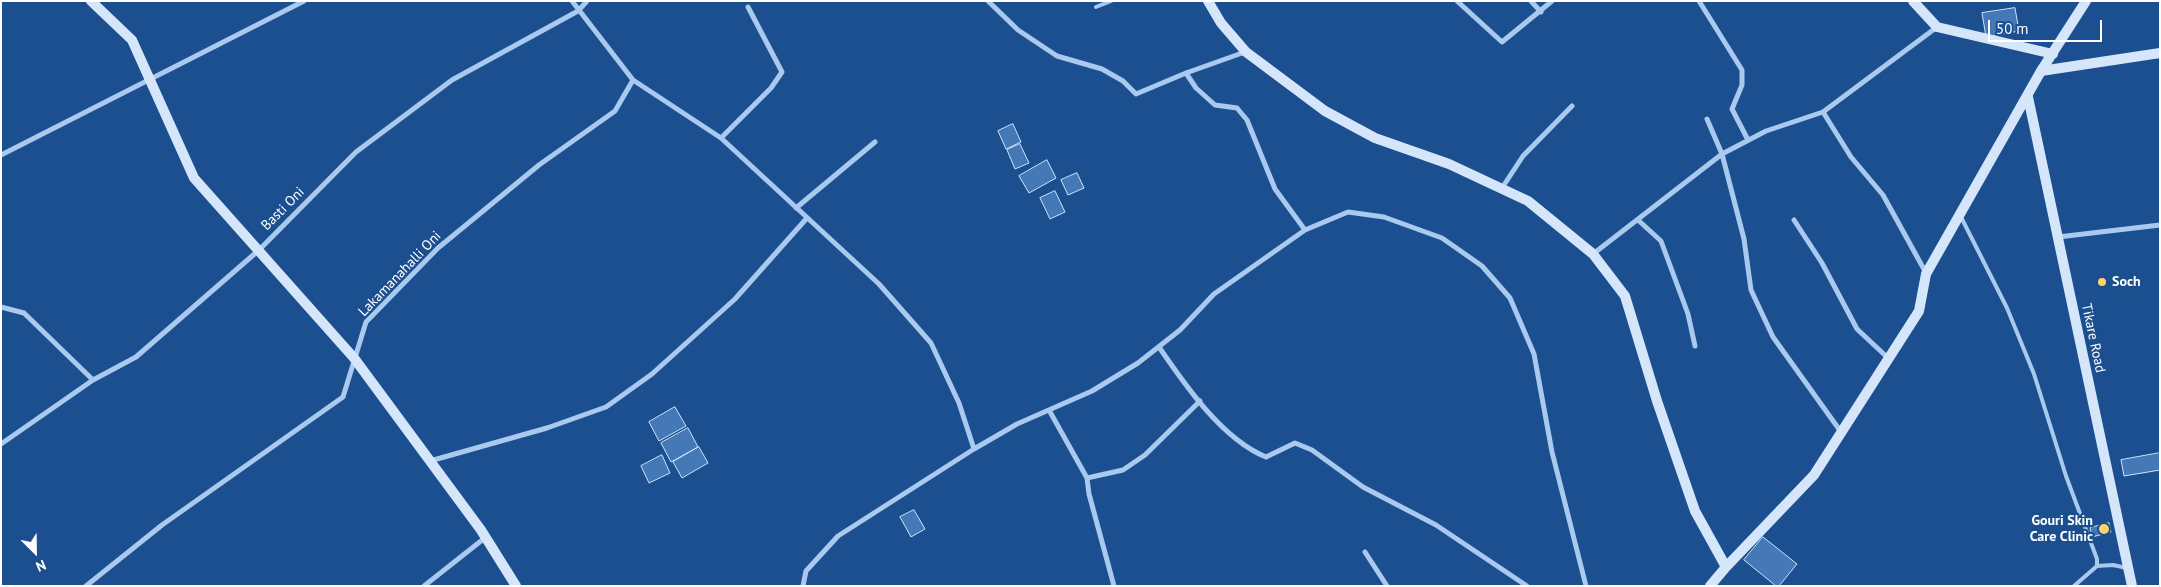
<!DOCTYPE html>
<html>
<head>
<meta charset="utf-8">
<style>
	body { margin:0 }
	#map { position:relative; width:2161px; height:587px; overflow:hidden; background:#1b4f8f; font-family:"PT Sans",sans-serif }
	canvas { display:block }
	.frame { position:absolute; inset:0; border:2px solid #fff; pointer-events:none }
	.north { position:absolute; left:10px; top:527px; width:50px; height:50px; -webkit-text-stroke:4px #1b4f8f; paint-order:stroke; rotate:157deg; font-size:14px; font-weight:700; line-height:20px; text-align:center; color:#fff }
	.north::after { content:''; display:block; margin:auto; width:18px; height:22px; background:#fff; clip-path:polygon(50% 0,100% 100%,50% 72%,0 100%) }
	.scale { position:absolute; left:1988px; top:20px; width:114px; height:22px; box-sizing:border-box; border:2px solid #fff; border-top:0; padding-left:6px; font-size:15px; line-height:18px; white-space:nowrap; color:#fff; -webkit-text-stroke:4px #1b4f8f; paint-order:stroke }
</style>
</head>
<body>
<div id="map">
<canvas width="2161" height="587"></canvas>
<div class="frame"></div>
<div class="north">N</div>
<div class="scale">50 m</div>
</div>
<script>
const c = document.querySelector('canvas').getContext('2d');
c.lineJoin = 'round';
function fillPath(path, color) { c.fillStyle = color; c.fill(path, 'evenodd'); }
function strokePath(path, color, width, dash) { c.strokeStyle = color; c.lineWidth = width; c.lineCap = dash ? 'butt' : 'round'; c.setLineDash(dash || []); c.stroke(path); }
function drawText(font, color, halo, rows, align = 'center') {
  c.font = font + ' "PT Sans",sans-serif'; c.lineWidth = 4.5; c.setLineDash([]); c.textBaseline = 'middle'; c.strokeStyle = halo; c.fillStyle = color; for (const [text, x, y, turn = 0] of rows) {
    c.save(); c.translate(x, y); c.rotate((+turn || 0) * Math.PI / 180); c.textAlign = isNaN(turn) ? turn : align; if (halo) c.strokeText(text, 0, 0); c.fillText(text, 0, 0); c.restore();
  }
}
const building = new Path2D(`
	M2015,8l4,23 -33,6 -4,-24z
	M1013,124l8,18 -15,7 -8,-18z
	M1020,144l9,19 -14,6 -8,-19z
	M1047,160l9,18 -27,15 -10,-17z
	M1077,173l7,15 -16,7 -7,-15z
	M1055,191l10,21 -15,7 -10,-21z
	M675,407l11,19 -27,15 -10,-19z
	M688,428l10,19 -27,15 -10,-19z
	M699,447l9,16 -26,15 -9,-16z
	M2160,453v17l-36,6 -3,-16z
	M662,455l8,18 -21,10 -8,-17z
	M914,510l11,19 -14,8 -11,-20z
	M2109,523l2,9 -19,5 -2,-9z
	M1763,537l34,27 -18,22h-3l-32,-26z`);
fillPath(building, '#4478b7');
strokePath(building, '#cfe3fa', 1);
strokePath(new Path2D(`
	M1096,7l15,-6
	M1961,217l46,91 27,66 32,102 31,83v7l-23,20
	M2097,566l16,-1 14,3`), '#a9c9ee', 4);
strokePath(new Path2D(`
	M572,1l61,79 88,58 158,146 52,59 28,60 15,46
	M988,1l30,29 39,26 45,13 21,12 13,13 50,-21 59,-21
	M1457,1l45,41 50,-41
	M1531,1l10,11
	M1699,1l43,69v15l-10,24 16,31
	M1186,73l10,15 19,17 22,3 10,12 28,69 30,41
	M1823,112l28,45 32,38 43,78
	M1707,119l15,35 22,85 7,51 22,47 68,95
	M721,138l50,-50 11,-16 -34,-65
	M1,155l303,-154
	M1502,188l21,-32 49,-50
	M796,208l79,-66
	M1638,220l23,21 27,73 7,32
	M1794,220l28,43 35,66 31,29
	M2058,237l102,-12
	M1593,254l129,-100 44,-23 57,-19 114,-85
	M1,307l23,6 69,67
	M1159,347c26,38 63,92 107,110l29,-14 17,7 51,37 73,38 91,61
	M1049,410l38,68 2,16 25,92
	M1,444l92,-64 43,-23 123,-107 97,-98 96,-72 126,-69 9,-10
	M430,461l117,-33 59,-21 46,-33 83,-75 72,-81
	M1087,478l36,-8 22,-15 55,-54
	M1365,552l22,34
	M86,586l76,-61 181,-128 23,-75 72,-74 101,-83 76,-54 18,-31
	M424,586l62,-49
	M803,586l3,-15 32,-35 136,-87 43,-25 75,-33 46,-28 42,-33 34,-36 91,-64 43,-18 36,5 58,21 40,28 28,32 24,56 18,98 34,134`), '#a9c9ee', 5);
strokePath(new Path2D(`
	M91,1l41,39 62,138 160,180 127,172 35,56
	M1208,1l13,22 25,29 79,59 50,27 74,26 79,37 65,53 32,42 32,105 38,110 31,56
	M1913,1l24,26 116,27
	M2041,71l119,-18
	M2028,97l104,489
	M1710,586l16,-19 88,-92 105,-164 7,-37 115,-203 45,-70`), '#d6e6fa', 10);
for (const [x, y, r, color] of [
	[2102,282,5,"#ffd166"],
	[2104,529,6,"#ffd166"]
]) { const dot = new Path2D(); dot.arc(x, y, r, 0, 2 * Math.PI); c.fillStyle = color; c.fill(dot); strokePath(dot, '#1b4f8f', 2); }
drawText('14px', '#fff', '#1b4f8f', [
	["Basti Oni",283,209,-45],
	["Lakamanahalli Oni",400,274,-46],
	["Tikare Road",2093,338,78]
]);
drawText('bold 14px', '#fff', '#1b4f8f', [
	["Soch",2112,282],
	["Gouri Skin",2093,521,"right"],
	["Care Clinic",2093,537,"right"]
], 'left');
</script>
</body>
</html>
